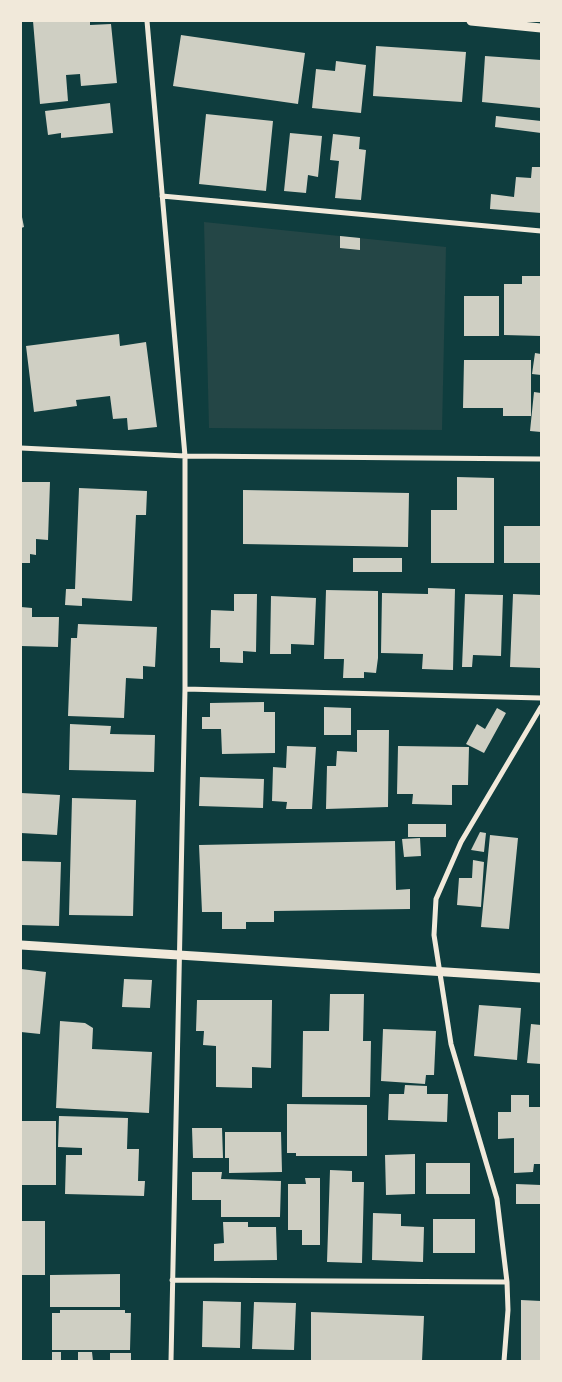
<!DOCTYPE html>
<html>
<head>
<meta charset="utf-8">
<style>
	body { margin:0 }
	#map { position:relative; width:562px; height:1382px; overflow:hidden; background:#0f3d3e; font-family:Literata,serif }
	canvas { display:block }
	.frame { position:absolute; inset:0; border:22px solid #f1e9da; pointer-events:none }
</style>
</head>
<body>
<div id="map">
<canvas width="562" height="1382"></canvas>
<div class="frame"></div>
</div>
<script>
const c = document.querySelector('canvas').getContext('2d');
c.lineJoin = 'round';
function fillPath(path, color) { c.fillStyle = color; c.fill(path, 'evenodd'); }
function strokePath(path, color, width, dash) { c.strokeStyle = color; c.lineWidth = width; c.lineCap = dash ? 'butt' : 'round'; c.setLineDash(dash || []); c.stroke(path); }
fillPath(new Path2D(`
	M204,222l242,25 -4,183 -233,-2z`), '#244646');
fillPath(new Path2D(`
	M33,21h57v4l21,-1 6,59 -36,3 -1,-12 -14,1 2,26 -28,3z
	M181,35l124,18 -7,51 -125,-18z
	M376,46l90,6 -4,50 -89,-6z
	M485,56l56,4v48l-59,-6z
	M336,61l30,4 -5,48 -49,-5 4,-39 19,2z
	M110,103l3,30 -52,5v-5l-13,2 -3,-24z
	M206,114l67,7 -7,70 -67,-7z
	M496,116l45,5v12l-46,-6z
	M290,133l32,3 -4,41 -10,-2 -2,18 -22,-2z
	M333,134l27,3 -1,12 7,1 -5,50 -26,-2 4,-37 -9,-1z
	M532,167h9v46l-51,-4 1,-15 23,3 2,-20 15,1z
	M21,212l3,15 -3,1z
	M340,236l20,2v12l-20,-2z
	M522,276h19v60l-37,-1v-51h18z
	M464,296h35v40h-35z
	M119,334l1,12 26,-4 11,85 -29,3 -1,-12 -14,1 -3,-23 -34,4 1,6 -43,6 -8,-66z
	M535,353l6,1v21l-9,-1z
	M464,360h67v56h-28v-8h-40z
	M534,392l7,1v39l-11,-1z
	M457,477l37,1v85h-63v-53h26z
	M21,482h29l-2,58 -12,-1v16l-6,-1v9h-9z
	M79,488l68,3 -1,24h-10l-4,86 -50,-3v8l-17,-1 1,-16h9z
	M243,490l166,3 -1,54 -165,-3z
	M504,526h37v37h-37z
	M353,558h49v14h-49z
	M428,588l27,1 -2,81 -31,-1 1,-15 -42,-1 1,-60 46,1z
	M326,590l52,1v67l-2,15 -12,-1v6h-21l1,-19h-20z
	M234,594h23l-1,58 -13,-1v12l-23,-1v-14h-10l1,-38 23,1z
	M465,594l38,1 -2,61 -28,-1 -1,12h-10z
	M513,594l28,1v73l-31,-1z
	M271,596l45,2 -2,47 -23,-1v10h-21z
	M21,607l11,1v9h27l-1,30 -37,-1z
	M78,624l79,3 -2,40 -12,-1v13l-17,-1 -2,40 -56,-2 3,-78h6z
	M264,702v10h11v41l-53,1 -1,-25h-19v-12h8v-14z
	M324,707l27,1v27h-27z
	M497,708l9,5 -22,40 -18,-9 11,-20 8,5z
	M70,724l41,2 -1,8 45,1 -1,37 -85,-2z
	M357,730h32l-1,77 -62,2 1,-43h9l1,-15 20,1z
	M287,746l29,1 -4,62h-26l1,-7 -15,-1 1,-34 13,1z
	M398,746l71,1 -1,38h-16v20l-40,-1 1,-10h-16z
	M200,777l64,2 -1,29 -64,-2z
	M21,793l39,2 -3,40 -36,-2z
	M72,798l64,2 -3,116 -64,-1z
	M408,824h38v13h-38z
	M480,832l6,1 -2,19 -13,-2z
	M490,835l28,3 -9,91 -28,-2z
	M420,838l1,18 -17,1 -2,-18z
	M395,841l1,49 14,-1v20l-136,2v11h-28v7h-24v-17h-20l-3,-67z
	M473,860l11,2 -3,45 -24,-2 2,-27h13z
	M21,861l40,1 -2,64 -38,-1z
	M21,969l25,3 -6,62 -19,-2z
	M124,979l28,1 -2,28 -28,-1z
	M330,994h34l-1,47h8l-1,56h-68l1,-66h26z
	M197,1000h75l-1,68 -19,-1v21l-36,-1v-41l-13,-1 1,-14h-8z
	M479,1005l42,3 -4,52 -43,-4z
	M60,1021l25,2 8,5 -1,21 60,3 -3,61 -93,-5z
	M531,1024l10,1v39l-14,-1z
	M383,1029l53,2 -2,44h-8l-1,9 -44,-3z
	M405,1085l22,1v8h21l-1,28 -59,-2 1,-26h15z
	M511,1095h18v12h12v57h-7l-1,8 -19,1v-35l-16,1v-27h13z
	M287,1104l80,1v51h-71v-3h-9z
	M59,1116l69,2 -1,31h12l-1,32h7l-1,15 -79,-2 1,-39h16v-7l-24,-1z
	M21,1121h35v64h-35z
	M192,1128h30l1,30h-30z
	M225,1132h56l1,40 -53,1v-15h-4z
	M415,1154v40l-29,1 -1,-40z
	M426,1163h44v31h-44z
	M330,1170l22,1v11h12l-2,81 -35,-1z
	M192,1172h30l-1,7 60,2 -1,36h-59v-17h-29z
	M305,1178h15v67h-18v-15h-14v-46h18z
	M516,1184l25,1v19h-25z
	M373,1213l28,1v12l23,1 -1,35 -51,-2z
	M433,1219h42v34h-42z
	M21,1221h24v54h-24z
	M223,1222h25v5h28l1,33 -63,1v-17l10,-1z
	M120,1274v33h-70v-32z
	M521,1300l20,1v60h-20z
	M203,1301l38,1 -1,46 -38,-1z
	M254,1302l42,1 -2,47 -42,-1z
	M60,1310h65v3h6l-1,37h-78v-37h8z
	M311,1312l113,4 -2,45h-111z
	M52,1352h9v9h-9z
	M78,1352h14l1,9h-15z
	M110,1353h21v8h-21z`), '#cfcfc3');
strokePath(new Path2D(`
	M147,21l38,435v233l-14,672
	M162,196l379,35
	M21,448l164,8 356,3
	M185,689l356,9
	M172,1280l335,2
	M504,1361l4,-51 -1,-28 -10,-83 -46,-155 -17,-109 2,-36 25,-57 80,-135`), '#f1e9da', 5);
strokePath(new Path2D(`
	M471,21l70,7
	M21,945l520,33`), '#f1e9da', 9);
</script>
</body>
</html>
